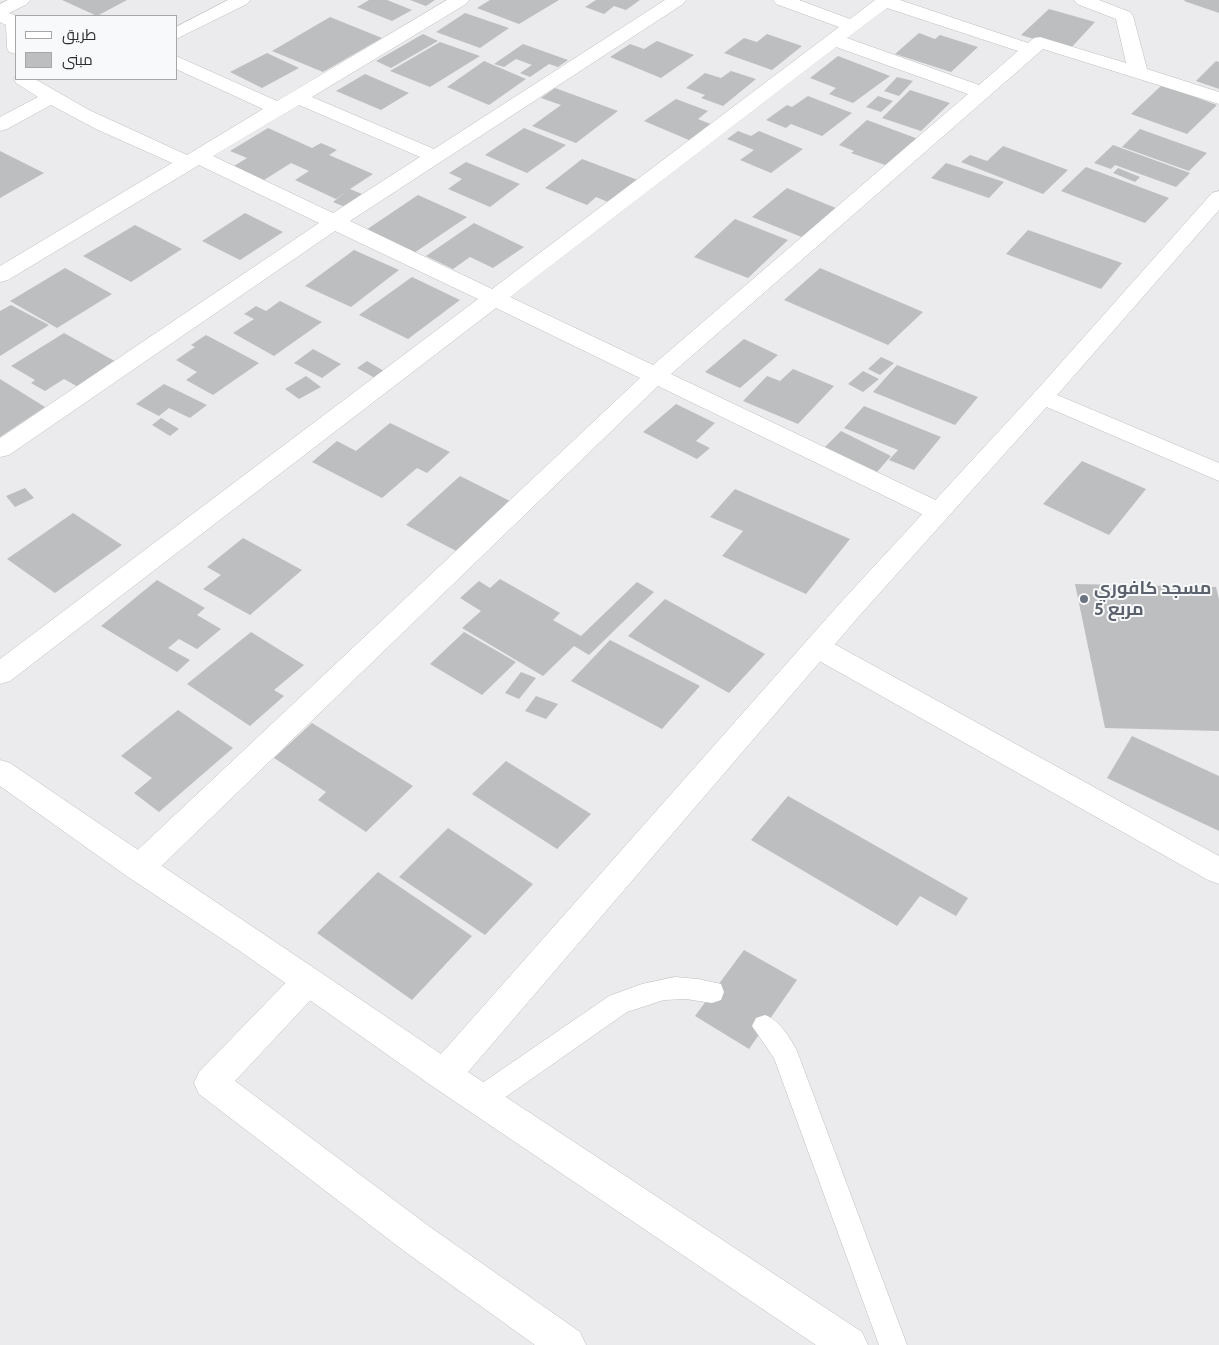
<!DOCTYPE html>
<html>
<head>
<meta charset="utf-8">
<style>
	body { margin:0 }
	#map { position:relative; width:1219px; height:1345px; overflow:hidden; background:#ebebed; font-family:Cabin,Cairo,sans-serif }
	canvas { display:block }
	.legend { position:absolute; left:15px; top:15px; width:162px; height:65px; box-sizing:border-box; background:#f8f9fa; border:1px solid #a7a7a8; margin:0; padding:6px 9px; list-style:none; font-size:15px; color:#2d2d2e }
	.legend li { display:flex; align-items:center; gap:10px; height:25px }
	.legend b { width:25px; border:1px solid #a7a7a8 }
</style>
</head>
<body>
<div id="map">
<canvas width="1219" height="1345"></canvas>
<ul class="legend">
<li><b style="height:6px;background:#fff"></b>طريق</li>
<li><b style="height:14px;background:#bdbebf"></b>مبنى</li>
</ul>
</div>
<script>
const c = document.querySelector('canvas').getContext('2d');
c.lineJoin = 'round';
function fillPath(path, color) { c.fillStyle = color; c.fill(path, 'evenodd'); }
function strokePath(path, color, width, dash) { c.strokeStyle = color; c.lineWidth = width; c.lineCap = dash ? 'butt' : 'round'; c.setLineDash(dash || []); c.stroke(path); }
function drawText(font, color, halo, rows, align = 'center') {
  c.font = font + ' Cabin,Cairo,sans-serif'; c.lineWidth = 4; c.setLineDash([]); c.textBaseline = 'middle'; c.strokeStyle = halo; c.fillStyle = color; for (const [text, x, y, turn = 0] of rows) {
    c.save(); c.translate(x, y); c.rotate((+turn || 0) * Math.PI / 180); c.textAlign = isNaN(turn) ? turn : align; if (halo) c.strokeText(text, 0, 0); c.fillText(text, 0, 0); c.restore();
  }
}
fillPath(new Path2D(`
	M62,0h65l-30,16z
	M369,0h18l25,10 -20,11 -35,-14z
	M410,0h25l-9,6z
	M490,0h69l-40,24 -42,-16z
	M596,0h44l-14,10 -12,-4 -10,8 -19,-7z
	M1185,0h34v13l-35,-12z
	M1049,9l46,13 -26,28 -48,-15z
	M465,13l44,15 -29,20 -44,-16z
	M330,17l52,21 -59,34 -51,-21z
	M919,33l16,6 5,-4 38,12 -27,25 -56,-18z
	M423,34l15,7 -47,27 -15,-7z
	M767,34l35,12 -30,24 -48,-17 20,-15 13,4z
	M657,41l37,14 -33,23 -51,-21 20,-13 14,5z
	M440,42l40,14 -50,31 -40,-16z
	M523,44l45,16 -10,7 -9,-3 -19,13 -10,-4 12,-8 -16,-6 -12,8 -10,-3z
	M267,53l32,15 -37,20 -32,-16z
	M838,56l52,20 -37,27 -24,-9 7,-6 -26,-10z
	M484,61l42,18 -37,26 -42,-18z
	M1216,61l3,1v27l-23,-8z
	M731,71l25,8 -33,27 -22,-8 4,-3 -19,-7 19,-15 16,5z
	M365,74l44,19 -28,17 -45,-19z
	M897,77l16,4 -14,15 -15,-5z
	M1162,85l55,20 -30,29 -56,-20z
	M555,88l63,23 -42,32 -44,-17 29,-21 -20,-7z
	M910,90l40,13 -29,28 -39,-13z
	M808,96l44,17 -30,23 -31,-12 -5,4 -20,-8 21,-15 5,2z
	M878,96l15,5 -12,11 -15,-5z
	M676,99l32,12 -10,8 20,8 -22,16 -52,-22z
	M867,120l54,20 -30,27 -40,-14 3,-2 -15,-6z
	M268,128l44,20 9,-5 16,7 -8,5 44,19 -23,15 12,5 -17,13 -12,-5 14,-11 -11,8 -41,-19 14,-9 -18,-8 -27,17 -30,-14 13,-8 -17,-7z
	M524,128l42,17 -39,28 -42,-18z
	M1140,129l67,24 -18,18 -67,-24z
	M738,131l13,5 8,-5 44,18 -32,24 -31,-13 14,-10 -27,-11z
	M1113,145l77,28 -14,14 -61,-22 -4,4 -17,-6z
	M1003,146l65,24 -25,24 -82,-32 9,-7 17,6z
	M0,151l44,22 -44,25z
	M582,159l61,23 -28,23 -19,-8 -9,8 -42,-17z
	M466,162l54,22 -30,23 -42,-18 14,-10 -13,-6z
	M946,163l58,19 -15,16 -58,-20z
	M1086,167l83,31 -24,25 -84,-32z
	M1118,168l22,9 -5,5 -22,-9z
	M787,188l56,23 -34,29 -57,-23z
	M418,195l49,22 -53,36 -48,-23z
	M245,213l38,19 -43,28 -38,-19z
	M735,219l53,21 -40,38 -54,-21z
	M474,223l50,24 -31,21 -23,-11 -17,12 -27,-13z
	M135,225l47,24 -51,33 -48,-26z
	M1028,230l94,33 -21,26 -95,-35z
	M354,250l45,20 -48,37 -46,-21z
	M65,268l47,26 -55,34 -47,-27z
	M820,268l103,44 -35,33 -104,-45z
	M412,277l48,23 -52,39 -49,-24z
	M280,301l42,21 -48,34 -41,-23 21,-14 -10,-5 12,-8 10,5z
	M11,305l38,20 -49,31v-45z
	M64,333l56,31 -38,25 -18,-10 -19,12 -14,-8 4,-3 -24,-14z
	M206,335l53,28 -46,32 -27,-15 11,-8 -21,-12 19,-13 -4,-2z
	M744,339l34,16 -38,33 -35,-16z
	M313,349l28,15 -19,14 -28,-15z
	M881,357l13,6 -14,12 -12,-6z
	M367,361l17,10 -9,7 -18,-10z
	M897,365l81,32 -23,28 -82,-33z
	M793,369l41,17 -36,38 -55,-23 24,-25 13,5z
	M863,371l16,8 -16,13 -15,-8z
	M306,376l15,11 -22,12 -14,-10z
	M0,379l45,28 -45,30z
	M164,384l43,21 -17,13 -21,-10 -10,8 -23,-12z
	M676,404l39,19 -19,18 14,7 -13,11 -54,-27z
	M864,406l77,31 -27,33 -25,-10 9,-10 -54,-22z
	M161,418l18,11 -9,7 -18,-11z
	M390,423l60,29 -23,21 -10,-5 -35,30 -70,-36 25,-21 19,10z
	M841,431l50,25 -14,16 -52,-25z
	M1082,461l64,28 -37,46 -66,-31z
	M460,476l60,30 -54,50 -60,-31z
	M25,488l9,10 -19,9 -9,-11z
	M735,489l115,50 -44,55 -84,-38 21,-25 -33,-14z
	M73,513l49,32 -67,48 -48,-34z
	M243,538l59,32 -52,45 -47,-26 18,-14 -14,-8z
	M500,579l60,34 -7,7 28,16 56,-54 17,10 -65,63 -15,-9 -31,30 -81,-48 19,-17 -21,-13 19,-17 11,7z
	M157,580l48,28 -8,7 24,14 -24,20 -18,-10 -11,9 22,12 -13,12 -76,-46z
	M1075,584l141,3 3,12v132l-114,-3z
	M665,599l100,55 -36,39 -101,-57z
	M251,632l53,33 -30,25 10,6 -34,30 -63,-42z
	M464,632l52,30 -34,33 -52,-31z
	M610,640l90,46 -38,43 -91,-48z
	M521,672l15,6 -17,21 -14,-6z
	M536,696l22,8 -12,15 -21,-8z
	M178,710l55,38 -74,64 -25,-19 18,-15 -31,-22z
	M312,723l101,63 -47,46 -48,-32 8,-8 -52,-34z
	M1132,736l87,40v55l-112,-53z
	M506,761l85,53 -34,35 -85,-55z
	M788,796l180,102 -12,18 -36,-20 -23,30 -146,-86z
	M448,828l85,56 -48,51 -86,-58z
	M378,872l94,64 -60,64 -95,-67z
	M744,950l53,30 -48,69 -54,-33z`), '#bdbebf');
const lane = new Path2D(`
	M675,977l23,2 23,5 3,8 -3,8 -9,3 -26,-4 -22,1 -37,12 -137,96 -9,3 -9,-3 -4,-9 4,-9 137,-94 33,-12z
	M765,1015c14,5 25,22 32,36l110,294h-28l-105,-287 -22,-32 4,-8z`);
const street = new Path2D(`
	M8,0h22l-3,4 -18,9 8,3 -1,38 -7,-2 -2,-4 -1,-23 -6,-3v-18z
	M228,0h22l-3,4 -71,35v-12z
	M447,0h22l-3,4 -154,93 122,52 231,-149h21l-3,4 -333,217 142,68 347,-262 -63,-23 -3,-4h26l51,19 25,-19h25l128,43 6,-5 6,-1 86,26 -10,-44 -39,-15 -3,-4h25l31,12 3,4 14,53 72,23v12l-176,-55 -372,325 275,131 4,6 -4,6 -9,3 -9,-3 -270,-131 -508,491 -11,4 -11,-4 -4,-9 4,-9 512,-481 -144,-70 -486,373 -10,3v-25l478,-360 -143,-68 -326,224 -9,2v-19l319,-215 -120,-58 -191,115 -8,2v-16l172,-103 -76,-34 -45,-24 -44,24 -7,2v-14l38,-20 -22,-14 -2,-4 2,-4v4h19l54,31 98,45 76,-46 -87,-40v-13l101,45zM887,8l131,43 -39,34 -132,-47zM836,47l132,47 -315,271 -143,-68zM299,105l121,52 -87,56 -120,-57z
	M1043,389l176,74v18l-184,-79 -4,-5 4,-5z
	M817,637l10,3 392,216v28l-11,-4 -401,-226 -4,-7 4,-7z
	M308,967l11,4 5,10 -5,10 -84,90 195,146 150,105 6,13h-51l-131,-94 -205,-157 -5,-11 5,-11 98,-101z`);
const secondary = new Path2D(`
	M1219,191v19l-168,192 -191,213 -392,457 394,260 6,13h-52l-384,-259 -195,-137 -109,-72 -128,-91v-26l10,3c143,98 288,193 431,291l401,-453 193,-209 177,-199z`);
strokePath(lane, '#bdbebf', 1);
strokePath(street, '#bdbebf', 1);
strokePath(secondary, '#bdbebf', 1);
fillPath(lane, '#fff');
fillPath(street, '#fff');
fillPath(secondary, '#fff');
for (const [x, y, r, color] of [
	[1084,599,5,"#6b7280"]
]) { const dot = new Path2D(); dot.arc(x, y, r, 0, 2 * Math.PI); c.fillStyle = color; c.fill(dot); strokePath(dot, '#f8f9fa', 2); }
drawText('bold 18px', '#5b616d', '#f8f9fa', [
	["مسجد كافوري",1094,589],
	["مربع 5",1094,610]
], 'left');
</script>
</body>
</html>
